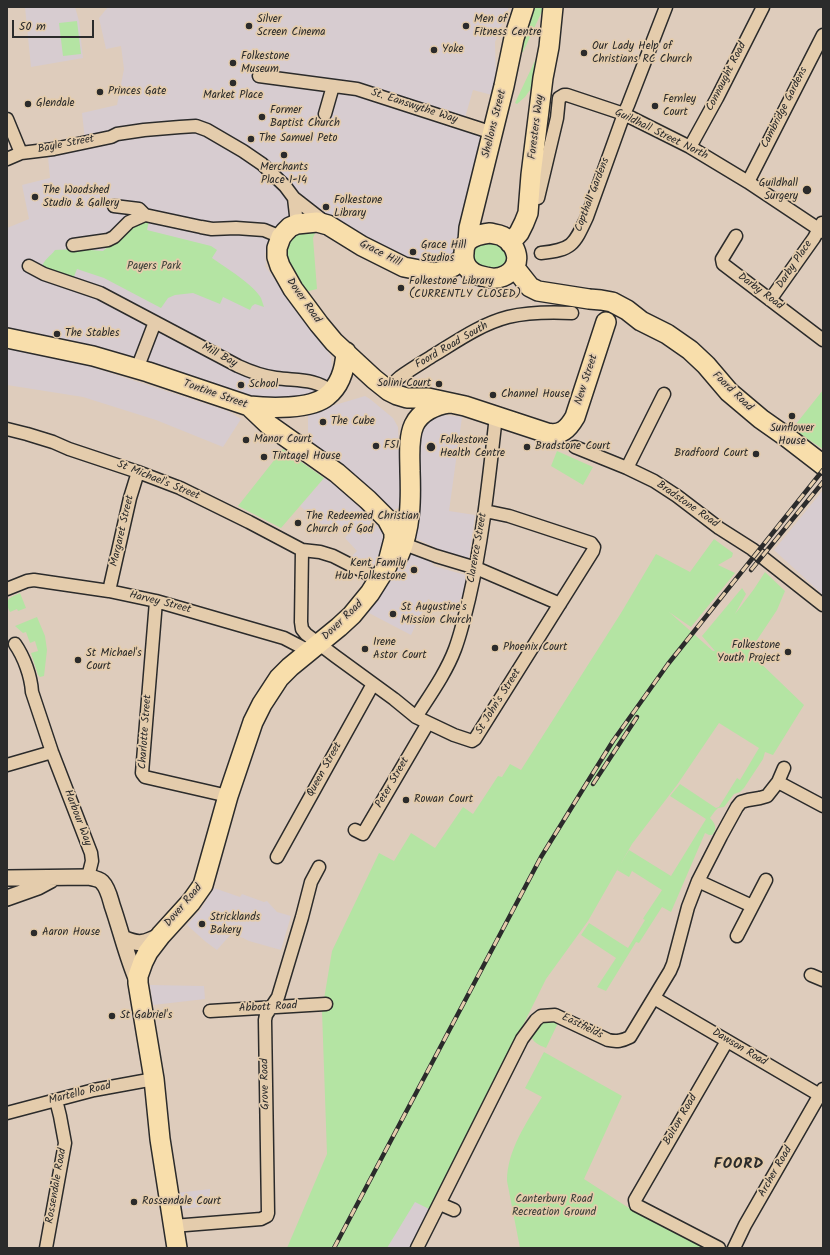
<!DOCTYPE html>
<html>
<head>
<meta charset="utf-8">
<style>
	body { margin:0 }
	#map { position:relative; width:830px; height:1255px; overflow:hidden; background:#deccbc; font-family:Kalam,sans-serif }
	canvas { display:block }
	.frame { position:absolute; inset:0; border:8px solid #2b2b2b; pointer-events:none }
	.scale { position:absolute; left:12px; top:20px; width:82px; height:18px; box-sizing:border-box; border:2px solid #2b2b2b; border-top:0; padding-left:5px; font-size:12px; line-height:14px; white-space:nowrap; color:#2b2b2b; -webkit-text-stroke:3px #e4ccac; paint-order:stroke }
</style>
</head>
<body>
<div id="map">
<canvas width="830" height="1255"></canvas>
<div class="frame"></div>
<div class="scale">50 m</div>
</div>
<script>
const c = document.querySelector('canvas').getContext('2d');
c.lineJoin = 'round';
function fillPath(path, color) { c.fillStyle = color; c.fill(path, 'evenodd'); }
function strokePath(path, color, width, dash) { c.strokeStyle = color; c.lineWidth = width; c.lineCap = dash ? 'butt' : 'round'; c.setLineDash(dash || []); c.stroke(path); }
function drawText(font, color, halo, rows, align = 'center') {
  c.font = font + ' Kalam,sans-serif'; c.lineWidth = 3.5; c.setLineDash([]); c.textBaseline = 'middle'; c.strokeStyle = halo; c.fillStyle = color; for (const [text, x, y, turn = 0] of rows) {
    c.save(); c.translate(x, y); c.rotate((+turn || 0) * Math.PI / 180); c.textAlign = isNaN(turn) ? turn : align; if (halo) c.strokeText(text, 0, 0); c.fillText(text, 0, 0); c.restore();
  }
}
fillPath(new Path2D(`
	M25,7h50l4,14 4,37 -52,9z
	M108,7h401l-14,35 1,40 -4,13 -19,-5 -9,31 31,10 -40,127 -15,9 -19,-1 -98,-39 -40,16 -18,10 1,12 -1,1 66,90 2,26 -17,11 -47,10 -262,-69v-106l22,-9 -7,-34 28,-7 -2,-21 15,-3 6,-3 17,-2 -4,-36 35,-8 7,-36 -3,-23 -15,3 -7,-31z
	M7,348l82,18 139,45 13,8 -18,28 -67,-27 -73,-23 -76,-12z
	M365,396l5,3 23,19 5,9 3,78 -5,5 -3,1 -85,-71v-27z
	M444,415l18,2 -13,94 26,4 -6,43 -3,2 -28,-10 -4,-3 -19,-9 -1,-3 5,-101 9,-14z
	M325,477l16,13 27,25 14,17 1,9 -1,11 -5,13 -26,-8 6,-6 -12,-13 4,-5 -1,1 -11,-11 -8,7 -29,-24z
	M823,490v105l-49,-45z
	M405,550l24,9 5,7 35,10 -10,35 -31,-12 -17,36 -44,-23 33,-49z
	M214,888l26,9 2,-3 22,8 3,-1 10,11 14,4 -10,34 -32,-9 -6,-3 -12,-4 -14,16 -11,-8 -19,-17 14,-16z
	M150,985l54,1 1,13 -52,6z
	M210,1189v17l-31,3 -2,-16z
	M419,1193l18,2 -27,53h-24z`), '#d7ccd0');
fillPath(new Path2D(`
	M532,7h12l-21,45h-4z
	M77,21l4,33 -18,2 -4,-33z
	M540,50l-5,33 -10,14 -8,7 -2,-1z
	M143,220l6,1 -2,9 64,16 6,4 -5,8c13,9 42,27 49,40 1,3 2,6 3,9l-9,-3 -3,2 -2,4 -27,-13 -3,7 -27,-11 -18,2 -7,3 -7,10 -57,-30 -27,-9 -4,10 -6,-1 -7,-5 -11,1 -7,-7c2,-8 8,-10 13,-17l21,-1 27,2 31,-27z
	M299,231h17l-3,7 4,51 -8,2 -5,-2 -19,-33 4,-17z
	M480,240l23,3 8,16 -16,14 -24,-12 2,-16z
	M823,390v59l-31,-20z
	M283,449l41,29 -43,50 -43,-22z
	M557,451l36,16 -10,18 -32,-19z
	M714,539l19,14 -1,4 -14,8 17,8 -44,54 -22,-15 44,39h2l-13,-15 40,-48 4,6 -11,20 19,-25 11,-17 20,19 -8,19 -28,42 55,53 -31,50 -8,-3 -2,7 -19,29 -4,4 -6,2 -10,13 -6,1 -3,3 -5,7c5,5 8,11 2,17h-3l-4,-2 -34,79 -9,-5 -23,36 -3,-1 -30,49 -9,-4 19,-29 -35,-23 8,-12 39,25 17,-28 -2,-1 1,-2 18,-27 -30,-19 -3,6 -12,-7 12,-20 42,26 35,-57 -36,-23 10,-12 36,24 3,-1 18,-29 3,2 19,-32 -40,-25 -42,62 -45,59 -44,77 -42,58 -115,231 -16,-8 -28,46h-100l40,-94 -5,-143 10,-60 47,-98 15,8 17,-28 24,15 28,-41 10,7 25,-38 4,1 8,-13 11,6 100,-157 35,-59 34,18z
	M20,593l6,15 -8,3 -1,-2 -7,3c-6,-13 -1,-14 10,-19z
	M37,617l8,19 2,14 -3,26 -4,1 -2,-2 -7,-22 7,-2 -3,-10 -5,2 -4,-11 -3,1 -8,-7z
	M551,1020l7,3 -12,25c-7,-3 -15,-6 -15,-15l11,-11z
	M544,1052l78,44 -38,83 51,33 72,36h-187l-13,-67c0,-31 20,-59 35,-84l-17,-9z`), '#b4e4a3');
const minor = new Path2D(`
	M259,76l98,13 136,44
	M325,114l8,-28
	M7,119l14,34
	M690,147l27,-49 46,-91
	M7,159l14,-6 33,-4 57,-12 6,-3 27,-4 36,-3 16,-1 11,4 36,21 19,13 23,22 9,12 32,25
	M748,182l75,-147
	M294,198l3,26
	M538,198l19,-80 2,-20 5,-3h3l57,19 66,33 58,35 75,50
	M114,206l25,3 6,6 56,12 11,2 24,-1 28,2 17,7
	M736,236l-14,23 1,5 100,76
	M73,245l35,-5 6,-3 15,-15 16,-7
	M541,253c31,-3 33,-8 46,-36l37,-103 4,-9 38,-98
	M29,266l15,8 56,19 138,73c13,6 24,10 38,12 21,3 39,0 56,14
	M770,300l44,-62 8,-15
	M137,369l18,-47
	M389,391c3,-6 6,-10 11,-14 11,-8 23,-15 34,-22 23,-14 47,-31 74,-38 21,-5 43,-5 64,-4
	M7,429l20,5 26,8 16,7 69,23 42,16 69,34 53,28 18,2 13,4 45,23
	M575,447l52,21 27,13 23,15 42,32 33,21 71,56
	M627,468l37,-74
	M404,544l32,12 40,12 84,36
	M302,550l-1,72 1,7 4,5 29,22 59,43 22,18 38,18 18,6 3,-2 118,-188 1,-4 -3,-4 -82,-27 -24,-5
	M7,589l20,-8 7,-1 75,11 47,10 128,37 25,13
	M109,591l21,-93 8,-26
	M156,601l-14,172 3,4 83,19
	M15,644c9,13 16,32 17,48l20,60 39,101 1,8 -4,16
	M416,717c14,-22 30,-44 39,-68 6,-16 10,-34 14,-50 14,-60 20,-122 27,-183
	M7,765l45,-13
	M778,782l6,-14
	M355,830l8,4 65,-111
	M277,857l96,-173
	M698,881l54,25
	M737,936l29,-56
	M811,975l12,5
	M654,998l169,99
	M210,1011l116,-7
	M7,1113l87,-23 60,-11
	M440,1204l14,6
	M173,1226l88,-7 6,-3 1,-3 -3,-193 1,-5 12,-18 24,-80 9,-35 8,-15
	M46,1248l19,-105 -5,-27 -4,-16
	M417,1248l105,-209 14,-19 5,-4 14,-1 53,25c9,2 14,1 22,-3l40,-66 3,-7 15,-57 10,-26 23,-45 16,-29 4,-5 7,-2 12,-2 7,-2 11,-14 45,24
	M719,1248l-83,-43 -1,-5 92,-159
	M734,1248l11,-23 78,-136`);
const tertiary = new Path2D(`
	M7,878l81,-1c5,1 11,2 14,5 6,6 8,16 10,23 9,26 15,53 26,78
	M7,898l31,-11 13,-7
	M123,938c17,8 22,5 38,-3`);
const primary = new Path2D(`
	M490,233c4,1 8,1 12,3 15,8 22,29 4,39 -7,4 -13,4 -20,2 -13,-2 -24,-9 -22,-24 0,-4 1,-8 3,-11 5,-6 15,-8 23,-9z
	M468,241l1,-13 35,-142 10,-48 10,-31
	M510,243l9,-10 5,-10 4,-10 3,-38 12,-97 6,-31 4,-40
	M463,258l-9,8 -11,5 -8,2 -31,-6 -42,-21 -34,-21 -11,-3 -20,2 -7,3 -5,5 -4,5 -4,11v9l3,9 13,23 26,35 15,18 40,37 15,12 8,4 10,3h21l37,8 82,27c14,3 21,-4 28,-16l31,-95
	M515,268l15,19 8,4 51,8 12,1 11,2 15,8 14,11 26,13 23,16 16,15 23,27 32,27 27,19 35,27
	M7,338l86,18 55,16 101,34 20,19 68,48 31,27 19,19 7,13v7l-7,27 -17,27 -18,22 -13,12 -49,40 -11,11 -17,26 -9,18 -25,74 -25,89 -12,17 -30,33 -13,17 -5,10 -5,14v7l16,96 6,60 17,109
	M249,406c19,2 62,4 78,-10 14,-11 18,-27 19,-44
	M399,555c12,-26 12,-56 11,-84 0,-14 -2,-33 4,-46 6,-13 21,-20 35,-22`);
strokePath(minor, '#2b2b2b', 15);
strokePath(tertiary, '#2b2b2b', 18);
strokePath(primary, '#2b2b2b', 22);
strokePath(minor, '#e4ccac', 12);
strokePath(tertiary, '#e4ccac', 15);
strokePath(primary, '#f8deab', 19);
const rail = new Path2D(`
	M751,570l72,-88
	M593,784l44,-67
	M334,1248l207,-391 52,-84 20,-32 55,-77 155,-194`);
strokePath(rail, '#2b2b2b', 4.5);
strokePath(rail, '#e4ccac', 3, [9]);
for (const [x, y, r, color] of [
	[249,26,4,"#2b2b2b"],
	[466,26,4,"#2b2b2b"],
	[434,50,4,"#2b2b2b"],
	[584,53,4,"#2b2b2b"],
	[233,63,4,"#2b2b2b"],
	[233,83,4,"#2b2b2b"],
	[100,92,4,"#2b2b2b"],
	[28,104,4,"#2b2b2b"],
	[655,106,4,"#2b2b2b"],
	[262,117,4,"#2b2b2b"],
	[251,139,4,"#2b2b2b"],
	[284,155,4,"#2b2b2b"],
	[807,190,5,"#2b2b2b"],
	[35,197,4,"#2b2b2b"],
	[326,207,4,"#2b2b2b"],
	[413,252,4,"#2b2b2b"],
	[401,288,4,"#2b2b2b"],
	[57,334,4,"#2b2b2b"],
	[439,384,4,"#2b2b2b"],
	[241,385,4,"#2b2b2b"],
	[493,395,4,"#2b2b2b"],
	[792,416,4,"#2b2b2b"],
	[323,422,4,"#2b2b2b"],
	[246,440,4,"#2b2b2b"],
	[376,446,4,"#2b2b2b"],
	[431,447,5,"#2b2b2b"],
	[527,447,4,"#2b2b2b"],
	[756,454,4,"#2b2b2b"],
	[264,457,4,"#2b2b2b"],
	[298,523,4,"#2b2b2b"],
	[414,570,4,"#2b2b2b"],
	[393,614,4,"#2b2b2b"],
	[495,648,4,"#2b2b2b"],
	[365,649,4,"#2b2b2b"],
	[788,652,4,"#2b2b2b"],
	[78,660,4,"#2b2b2b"],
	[406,800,4,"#2b2b2b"],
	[202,924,4,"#2b2b2b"],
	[34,933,4,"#2b2b2b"],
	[112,1016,4,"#2b2b2b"],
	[134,1202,4,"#2b2b2b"]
]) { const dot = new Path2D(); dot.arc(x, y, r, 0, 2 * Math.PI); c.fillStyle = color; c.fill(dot); strokePath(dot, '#e4ccac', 1.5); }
drawText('11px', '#2b2b2b', '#e4ccac', [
	["Silver",257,20],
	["Screen Cinema",257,33],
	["Men of",474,20],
	["Fitness Centre",474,33],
	["Our Lady Help of",592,47],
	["Christians RC Church",592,60],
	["Yoke",442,50],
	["Folkestone",241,57],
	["Museum",241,70],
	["Princes Gate",108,92],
	["Market Place",233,96,"center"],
	["Fernley",663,100],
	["Court",663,113],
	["Glendale",36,104],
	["Former",270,111],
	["Baptist Church",270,124],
	["The Samuel Peto",259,139],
	["Merchants",284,168,"center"],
	["Place 1-14",284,181,"center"],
	["Guildhall",798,184,"right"],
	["Surgery",798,197,"right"],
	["The Woodshed",43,191],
	["Studio & Gallery",43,204],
	["Folkestone",334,201],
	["Library",334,214],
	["Grace Hill",421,246],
	["Studios",421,259],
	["Folkestone Library",409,282],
	["(CURRENTLY CLOSED)",409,295],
	["The Stables",65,334],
	["Solini Court",431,384,"right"],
	["School",249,385],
	["Channel House",501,395],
	["The Cube",331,422],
	["Sunflower",792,429,"center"],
	["House",792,442,"center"],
	["Manor Court",254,440],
	["Folkestone",440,441],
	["Health Centre",440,454],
	["F51",384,446],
	["Bradstone Court",535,447],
	["Bradfoord Court",748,454,"right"],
	["Tintagel House",272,457],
	["The Redeemed Christian",306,517],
	["Church of God",306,530],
	["Kent Family",406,564,"right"],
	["Hub Folkestone",406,577,"right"],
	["St Augustine's",401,608],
	["Mission Church",401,621],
	["Irene",373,643],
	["Astor Court",373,656],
	["Folkestone",780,646,"right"],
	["Youth Project",780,659,"right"],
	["Phoenix Court",503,648],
	["St Michael's",86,654],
	["Court",86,667],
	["Rowan Court",414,800],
	["Stricklands",210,918],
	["Bakery",210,931],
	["Aaron House",42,933],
	["St Gabriel's",120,1016],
	["Rossendale Court",142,1202]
], 'left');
drawText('11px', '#2b2b2b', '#e4ccac', [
	["Connaught Road",727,77,-63],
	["St. Eanswythe Way",414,107,18],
	["Cambridge Gardens",785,108,-63],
	["Shellons Street",495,124,-76],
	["Foresters Way",537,127,-83],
	["Guildhall Street North",661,135,26],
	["Bayle Street",66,145,-11],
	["Copthall Gardens",593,195,-69],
	["Grace Hill",380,254,27],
	["Darby Place",795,265,-56],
	["Darby Road",760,292,37],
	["Dover Road",303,301,55],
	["Foord Road South",452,346,-30],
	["Mill Bay",219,356,28],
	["New Street",587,380,-72],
	["Foord Road",732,392,44],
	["Tontine Street",215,395,19],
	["St Michael's Street",158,481,22],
	["Bradstone Road",687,505,35],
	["Margaret Street",123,531,-77],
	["Clarence Street",478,548,-80],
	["Harvey Street",160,603,14],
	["Dover Road",343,621,-44],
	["St John's Street",499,702,-58],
	["Charlotte Street",146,732,-86],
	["Queen Street",325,770,-61],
	["Peter Street",393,783,-60],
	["Harbour Way",77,818,69],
	["Dover Road",184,906,-50],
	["Abbott Road",268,1008,-3],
	["Eastfields",582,1027,26],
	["Dawson Road",739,1048,31],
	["Grove Road",266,1084,-91],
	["Martello Road",80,1094,-14],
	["Bolton Road",681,1120,-60],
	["Archer Road",776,1172,-60],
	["Rossendale Road",57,1186,-80]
]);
drawText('11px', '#393e37', '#e4ccac', [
	["Payers Park",154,267],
	["Canterbury Road",554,1200],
	["Recreation Ground",554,1213]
]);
c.letterSpacing = '1px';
drawText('bold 15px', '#2b2b2b', '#e4ccac', [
	["FOORD",739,1165]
]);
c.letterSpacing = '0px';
</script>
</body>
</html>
